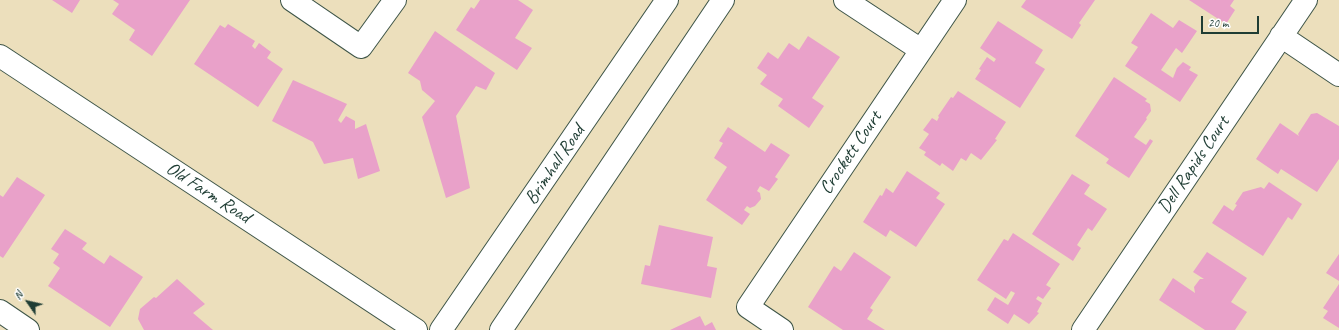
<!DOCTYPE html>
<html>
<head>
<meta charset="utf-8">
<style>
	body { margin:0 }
	#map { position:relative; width:1339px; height:330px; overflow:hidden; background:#ecdfbc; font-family:Caveat,sans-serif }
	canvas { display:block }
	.north { position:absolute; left:8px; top:282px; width:40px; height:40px; -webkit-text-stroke:3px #fff; paint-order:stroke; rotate:304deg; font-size:11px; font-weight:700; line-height:16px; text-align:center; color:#1f3d34 }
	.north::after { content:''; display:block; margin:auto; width:14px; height:18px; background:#1f3d34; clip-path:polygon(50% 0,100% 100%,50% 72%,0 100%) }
	.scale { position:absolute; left:1201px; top:16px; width:58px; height:18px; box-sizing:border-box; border:2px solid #1f3d34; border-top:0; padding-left:5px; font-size:12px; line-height:14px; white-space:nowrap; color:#1f3d34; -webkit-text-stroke:3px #fff; paint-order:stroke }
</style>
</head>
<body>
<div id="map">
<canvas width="1339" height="330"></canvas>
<div class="north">N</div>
<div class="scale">20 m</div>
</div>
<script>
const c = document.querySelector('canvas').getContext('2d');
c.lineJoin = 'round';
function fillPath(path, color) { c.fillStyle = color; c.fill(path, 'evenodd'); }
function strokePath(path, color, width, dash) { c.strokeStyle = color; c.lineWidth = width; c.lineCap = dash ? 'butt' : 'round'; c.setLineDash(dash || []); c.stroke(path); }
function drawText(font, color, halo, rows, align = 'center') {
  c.font = font + ' Caveat,sans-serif'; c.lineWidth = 3; c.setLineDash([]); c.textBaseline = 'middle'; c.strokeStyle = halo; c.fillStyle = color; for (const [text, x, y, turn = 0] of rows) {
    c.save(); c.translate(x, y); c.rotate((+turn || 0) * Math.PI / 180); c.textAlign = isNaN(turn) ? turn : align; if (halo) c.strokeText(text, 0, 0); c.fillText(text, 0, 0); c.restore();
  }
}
fillPath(new Path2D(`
	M52,0h28l-8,13z
	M113,0h77l-38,56 -23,-16 6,-10 -23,-16 7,-10z
	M480,0h38l15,10 -18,28 17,10 -15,22 -61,-40 15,-23 3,2z
	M1026,0h69l-16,23 2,2 -9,14 -51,-32z
	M1189,0h45l-4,6 5,4 -9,14z
	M1151,13l22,15 6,-8 18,11 -15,22 -6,-5 -15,22 12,8 4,-10 6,-6 8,5 -2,3 9,5 -18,27 -55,-36 13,-19 -7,-4z
	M998,21l45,29 -8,13 10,6 -25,39 -45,-29 6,-9 -2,-1 8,-12 7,5 2,-3 -16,-11z
	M228,24l27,17 -3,5 3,3 4,-6 12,9 -4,6 16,11 -25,38 -64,-43 26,-39 5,3z
	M435,31l60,42 -9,17 -10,-4 -20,30 14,72 -24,10 -24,-81 13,-16 -13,-11 -2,-9 -12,-8z
	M808,36l32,21 -28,41 12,8 -15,22 -31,-22 5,-7 -23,-15 7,-9 -10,-7 11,-16 10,7 11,-16 10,7z
	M1114,77l33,22 -2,2 5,3 1,7 -5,7 1,1 -13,18 12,8 4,-6 3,2 -24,37 -23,-15 3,-4 -34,-23z
	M293,80l54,24 -9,16 3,3 5,-7 9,5v8l11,-5 14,47 -22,8 -5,-21 -29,6 -11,-22 -41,-21z
	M958,91l48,31 -11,17 2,1 -16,20 -10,-7 -5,8 -5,-3 -8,13 -11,-8 -2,3 -16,-11 2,-3 -7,-4 10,-14 -6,-4 9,-12 5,3 2,-4 -1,-1 13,-19 2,1z
	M1317,113l22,13v33l-22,33 -36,-23 -3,5 -22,-15 24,-36 19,13 -1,-2 13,-20z
	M728,127l37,25 6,-9 19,12 -15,22 3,2 -9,12 -9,-5 -3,5 3,2 1,6 -6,7 -5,2 -3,-2 -3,4 6,4 -8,11 -36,-25 21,-33 -13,-9 9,-15 -4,-2z
	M907,171l33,22 -4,5 9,6 -29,43 -26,-17 -4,7 -23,-15 17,-27 2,1 4,-8 7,5z
	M1072,174l18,11 -6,9 23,15 -15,22 -4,-3 -11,17 4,3 -8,13 -41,-27z
	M17,177l28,18 -42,63 -3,-2v-61l3,2z
	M1269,182l33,22 -10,16 -4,-3 -25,39 -51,-33 12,-18 9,6 4,-6 -2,-1 8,-12 18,-5 3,2z
	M659,225l54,12 -6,29 10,2 -6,30 -70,-14 4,-19 5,1z
	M65,229l22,14 -5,6 22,15 6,-9 33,22 -33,50 -62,-41 12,-18 -7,-5 6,-9 -8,-5z
	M1013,233l47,31 -14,21 5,3 -8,11 -5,-3 -2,3 6,4 -5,9 2,1 -10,11 -15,-10 -6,10 -21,-14 8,-13 13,8 7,-12 -4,-2 -5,8 -29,-19 27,-41 4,2z
	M854,252l37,25 -21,31 3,2 -6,9 18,11h-42l-35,-23 26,-41 7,5z
	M1207,252l40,26 -16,24 16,10 -12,18h-30l-46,-30 14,-22 22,15 -1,-6 6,-8h4l-11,-7z
	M1339,254v27l-13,-8z
	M177,279l28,25 -12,9 20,17h-69l-6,-11 2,-10 14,-12 2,1z
	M1339,284v44l-16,-10 5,-7 -5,-3z
	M700,316l5,10 7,-4 4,8h-46z`), '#e9a1c9');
const minor = new Path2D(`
	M292,0l69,47 34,-47
	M845,0l76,50
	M1281,36l58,39
	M0,56l416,274
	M0,311l28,19
	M441,330l226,-330
	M501,330l222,-330
	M782,330l-34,-23 207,-307
	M1083,330l223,-330`);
strokePath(minor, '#3e5548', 24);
strokePath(minor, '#fff', 22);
drawText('19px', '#1f3d34', '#fff', [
	["Crockett Court",851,153,-56],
	["Brimhall Road",555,165,-56],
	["Dell Rapids Court",1194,165,-56],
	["Old Farm Road",208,193,33]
]);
</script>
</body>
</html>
